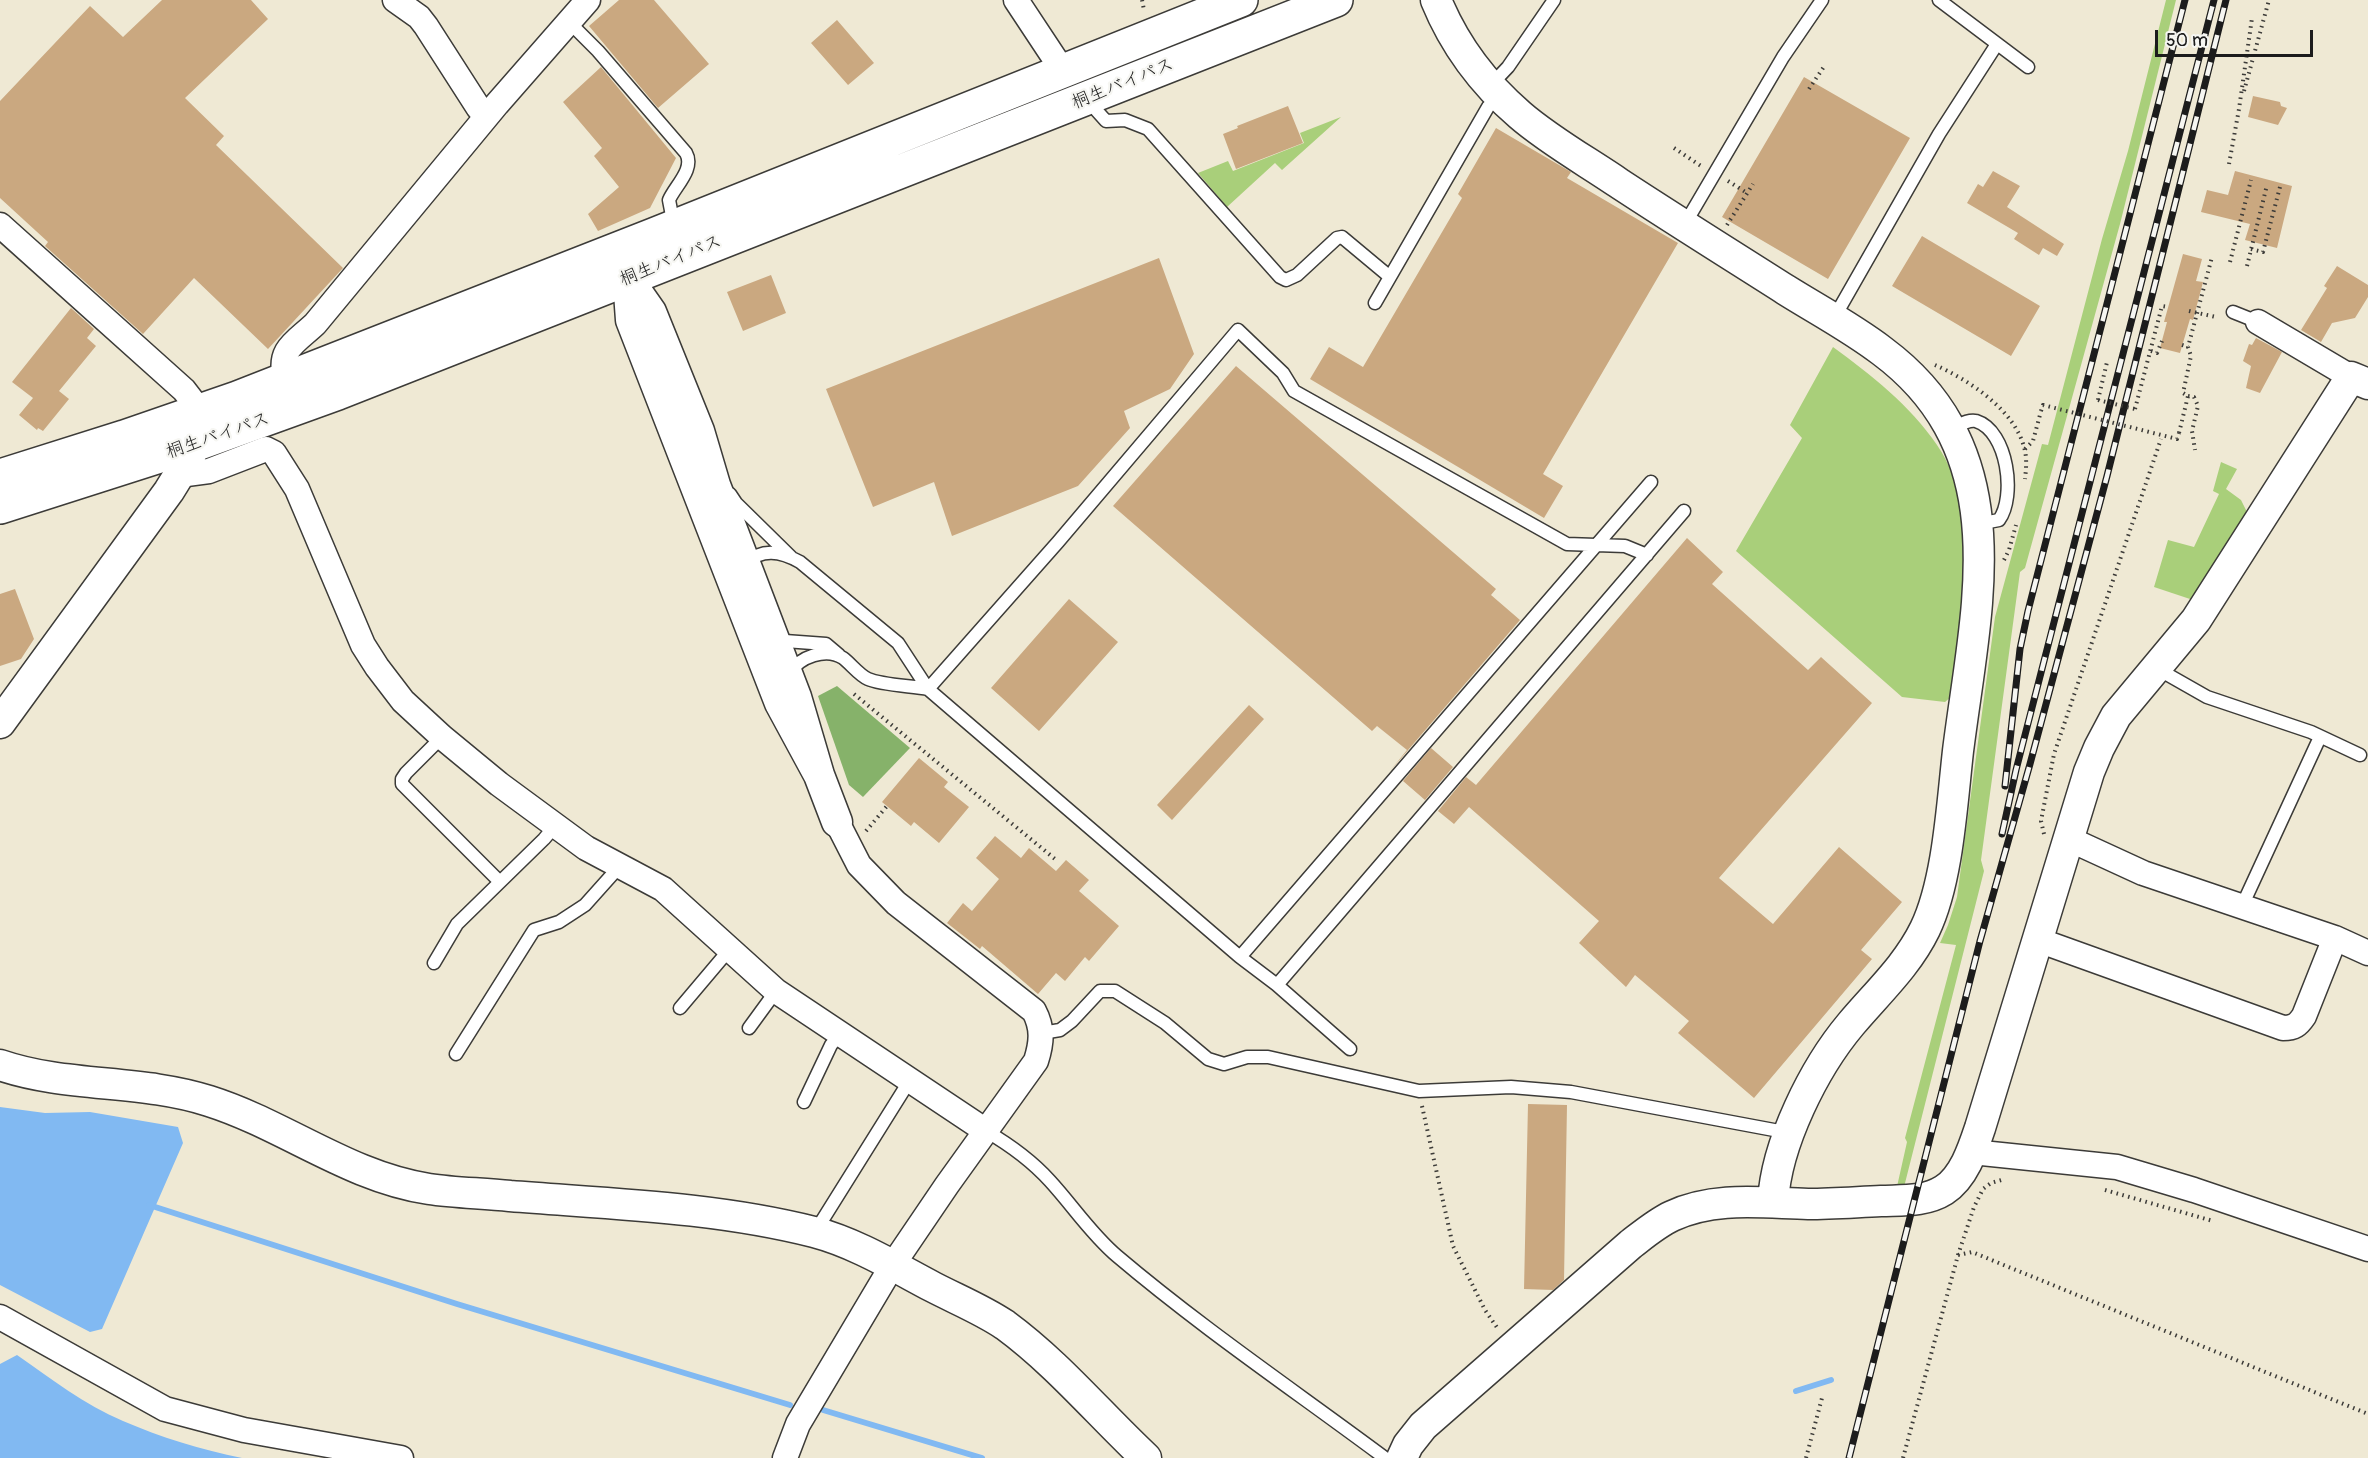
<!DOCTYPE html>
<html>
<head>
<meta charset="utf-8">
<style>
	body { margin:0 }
	#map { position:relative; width:2368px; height:1458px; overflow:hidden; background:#efe9d4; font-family:Pangolin,sans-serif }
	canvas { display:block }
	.scale { position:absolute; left:2155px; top:30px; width:158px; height:27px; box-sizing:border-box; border:3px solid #1c1c1c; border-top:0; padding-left:8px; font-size:18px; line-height:21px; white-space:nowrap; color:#1c1c1c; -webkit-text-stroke:4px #f6f6f2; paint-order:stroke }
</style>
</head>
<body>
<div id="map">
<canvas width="2368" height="1458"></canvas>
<div class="scale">50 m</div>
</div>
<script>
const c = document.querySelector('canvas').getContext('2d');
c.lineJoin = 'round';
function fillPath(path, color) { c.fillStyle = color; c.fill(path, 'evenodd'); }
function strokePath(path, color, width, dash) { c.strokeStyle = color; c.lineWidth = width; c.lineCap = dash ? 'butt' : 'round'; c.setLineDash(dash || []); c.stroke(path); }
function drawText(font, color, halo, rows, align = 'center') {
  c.font = font + ' Pangolin,"Klee One",sans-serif'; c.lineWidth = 4.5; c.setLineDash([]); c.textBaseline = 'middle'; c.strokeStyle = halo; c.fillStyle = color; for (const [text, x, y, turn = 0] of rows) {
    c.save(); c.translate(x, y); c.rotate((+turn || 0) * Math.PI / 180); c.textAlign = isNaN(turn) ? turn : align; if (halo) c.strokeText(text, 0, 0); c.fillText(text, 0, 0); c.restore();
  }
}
fillPath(new Path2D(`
	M2166,0h10l-56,224 -95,344 -5,4 -39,288 3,11 -81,320h-7l11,-49 -2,-4 51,-193 -16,-2 8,-18 9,-28 38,-280 47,-173 6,1 54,-206 26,-88z
	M1341,117l-59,53 -7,-7 -48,44 -29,-34 30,-12 5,10 71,-28 -4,-10z
	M1833,347c38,28 77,58 104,98 47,69 24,173 15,251l-7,6 -43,-5 -166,-146 66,-113 -12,-13z
	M2221,462l16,7 -11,20 15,11 6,12 -51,89 -42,-14 14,-47 26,7 25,-53 -6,-3z`), '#a9cf7a');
fillPath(new Path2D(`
	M837,686l73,62 -47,49 -14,-12 -31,-89z`), '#86b26a');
fillPath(new Path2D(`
	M0,1107l45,6 45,-1 88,15 5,16 -81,186 -12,3 -90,-47z
	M17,1355c33,23 68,50 106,66 37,16 79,29 119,37h-242v-94z`), '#81b9f2');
strokePath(new Path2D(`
	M149,1205l308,99 333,101
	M1796,1391l35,-11
	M823,1410l159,48`), '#81b9f2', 6);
fillPath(new Path2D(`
	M162,0h89l17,19 -83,79 39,38 -8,9 127,123 -75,81 -74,-71 -51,56 -98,-88 3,-4 -48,-44v-97l90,-95 33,31z
	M619,0h35l55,64 -51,44 -69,-82z
	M837,20l37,43 -26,22 -37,-42z
	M601,67l75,91 -26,50 -52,23 -10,-17 31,-27 -25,-31 8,-8 -39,-46z
	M1804,77l106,61 -82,141 -106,-62z
	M2253,96l27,6 1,4 6,2 -9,17 -30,-8z
	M1288,106l15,37 -67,26 -13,-35 15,-6 -1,-2z
	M1496,128l75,44 -4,6 111,65 -135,231 20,12 -19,32 -234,-139 19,-32 34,20 99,-169 -4,-4z
	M1993,171l27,15 -13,21 57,37 -7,12 -14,-8 -4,7 -25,-16 4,-6 -51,-30 11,-19 5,3z
	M2235,171l57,15 -15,62 -32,-8 5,-16 -49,-12 6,-22 21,5z
	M1922,236l118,70 -29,50 -119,-70z
	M2183,254l19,5 -6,22 7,1 -10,38 -3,-1 -10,34 -20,-5 7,-26h-3z
	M1159,258l35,96 -24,35 -46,22 6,17 -52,58 -126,50 -18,-54 -61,25 -47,-118z
	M2337,266l31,19v12l-13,21 -23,5 -11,19 -20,-12 26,-42 -3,-2z
	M771,275l15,38 -43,18 -16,-39z
	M71,308l23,21 -7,9 9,8 -37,45 10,8 -26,32 -5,-3 -1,2 -18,-15 14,-17 -21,-16z
	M2256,338l26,14 -22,41 -14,-5 5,-22 -8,-5 6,-17 3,1z
	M1236,366l260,223 -5,6 29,25 -130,151 17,-21 -30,-24 -5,5 -259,-225z
	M1687,538l36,34 -11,12 96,86 13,-13 51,46 -153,175 54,46 66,-77 63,55 -41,48 11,9 -118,139 -76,-65 11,-12 -54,-46 -9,12 -47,-44 20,-22 -130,-114 -15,17 -16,-13 28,-34 10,8z
	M15,589l19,50 -13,20 -21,7v-72z
	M1069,599l49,43 -79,89 -48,-43z
	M1249,705l15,14 -92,101 -15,-15z
	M1431,748l22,19 -28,33 -22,-19z
	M919,758l29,24 -4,5 25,20 -30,36 -25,-21 -3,4 -29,-24z
	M995,836l26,22 8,-10 27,23 10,-11 23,20 -10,11 40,35 -30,35 -4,-4 -20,24 -9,-8 -18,21 -56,-48 -2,3 -33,-26 16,-20 9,8 27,-32 -23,-21z
	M1528,1104l39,1 -3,175 -11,10 -29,-1z`), '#caa880');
const service = new Path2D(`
	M1939,0l89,67
	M568,21l30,30 88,102c9,16 -11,33 -17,47l5,26
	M1491,85l17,-18 46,-67
	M1093,99l4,12 9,10 19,-1 23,9 132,148 6,3 11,-5 40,-37 5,-1 48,40
	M1685,226l4,-9 94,-160 39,-57
	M1375,303l113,-196 11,-11
	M2233,312l25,10
	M1834,318l105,-184 58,-90
	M1950,429c8,-3 18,-10 26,-8 32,10 40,76 23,99l-21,4
	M730,494l6,9 55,54
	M745,564c17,-16 35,-13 55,-2l98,81 30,46 312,268 37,28 73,64
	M777,639l8,2 41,3 13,11
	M2156,668l51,29 104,35 49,23
	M790,673c9,-16 36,-26 53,-15 8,6 16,17 25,21 13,6 45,7 60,10
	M928,689l130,-147 180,-212 45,43 11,18 273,153 58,2 22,9
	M442,737l-36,36 -4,6v5l98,98
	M2242,906l78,-169
	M1240,957l411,-475
	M434,963l23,-39 87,-85 11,-13
	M1277,985l407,-474
	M680,1008l49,-58
	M749,1028l27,-37
	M1042,1033l18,-3 12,-9 28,-30h15l50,32 43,36 16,5 23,-7h21l151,34 92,-4 60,5 219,41
	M456,1054l78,-124 25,-8 26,-17 34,-38
	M804,1102l27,-57 9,-11
	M986,1131c24,14 46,30 64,50 23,25 41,53 67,75 85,72 178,135 268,202
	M815,1232l95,-152`);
const minor = new Path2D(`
	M395,0l24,17 7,9 52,81 8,10
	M1016,0l47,71
	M0,225l184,165 10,13 3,9
	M2258,322l93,55
	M285,377c-7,-28 11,-35 30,-53l182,-220 91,-104
	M179,475l30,-4 57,-22 8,4 23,36 66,156 14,22 26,34 39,36 57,47 87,64 77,41 113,102 210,140
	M2069,839l74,34 192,65 33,15
	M2038,940l245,88c11,0 15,-3 21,-12l31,-78
	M1972,1152l145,15 77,23 174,59
	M0,1317l165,92 79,21 157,28
	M785,1458l13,-34 94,-158 55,-81 89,-124c6,-19 7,-33 -2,-50l-138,-108 -37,-38 -22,-43`);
const tertiary = new Path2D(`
	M1436,0c18,44 48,84 84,115 30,26 68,47 100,69 55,36 111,71 166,106 32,20 66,38 96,61 137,102 94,256 76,400 -6,53 -10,130 -33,178 -18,37 -48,64 -74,95 -37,44 -75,120 -78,178
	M619,257l9,22 23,33 48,119 16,54 81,212 23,78 -39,-72 -149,-383 -3,-41
	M0,723l169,-232 21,-34 7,-30
	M819,775l18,47
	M0,1065c67,23 141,14 209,36 76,24 140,76 220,88 26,4 54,4 81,7 101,8 205,11 304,36 42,11 81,35 119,55 23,12 50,23 72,38 53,39 94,89 141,133
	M1402,1458l6,-13 15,-19 208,-182c13,-10 26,-21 41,-28 43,-20 90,-13 136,-12 24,0 49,-2 73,-3 21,-1 44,1 63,-11 20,-13 29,-41 36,-62l109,-356 10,-24 17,-32 80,-96 155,-243 17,7`);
const trunk = new Path2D(`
	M0,476l124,-39 113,-39 416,-163 588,-235
	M0,507l194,-62 144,-52 998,-393`);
strokePath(service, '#3c3b38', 15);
strokePath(minor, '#3c3b38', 27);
strokePath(tertiary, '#3c3b38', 33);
strokePath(trunk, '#3c3b38', 36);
strokePath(new Path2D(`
	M1142,0l2,10
	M1809,89l16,-24
	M2244,91l25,-91
	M1674,148l27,18
	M2229,164l10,-55 13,-91
	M1728,181l19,12
	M1727,225l26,-41
	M2251,249l12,3 17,-65
	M2230,262l21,-82
	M2247,266l20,-81
	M2189,311l27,6
	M2182,345l6,2
	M2151,351l6,2 5,-12
	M1935,365c34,15 82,46 90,86 2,9 1,19 0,28
	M2188,396l6,1 4,9 -6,25 3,19
	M2098,400l9,-38
	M2135,409l27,-103 6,1
	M2179,433l9,-37 -5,-3 8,-37 -3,-9 24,-90
	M2025,449l8,-8 8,-30
	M2004,560l5,-10 7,-25
	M854,694l201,165
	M866,831l21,-25
	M2044,834l-3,-13 13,-67 107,-315
	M1422,1106l31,140 32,64 13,19
	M2105,1190l108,31
	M1958,1255l14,-3 396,162
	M1806,1458l16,-60
	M1903,1458l55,-203 16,-48 9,-18 8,-6 14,-4`), '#3c3b38', 4, [1.5, 4.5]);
strokePath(service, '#fff', 12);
strokePath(minor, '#fff', 24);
strokePath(tertiary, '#fff', 30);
strokePath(trunk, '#fff', 33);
const rail = new Path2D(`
	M2005,786l15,-137 8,-38 157,-611
	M2002,834l14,-64 198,-770
	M1849,1458l131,-517 50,-177 77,-288 119,-476`);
strokePath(rail, '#1c1c1c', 7);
strokePath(rail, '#f6f6f2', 4.5, [14]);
strokePath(new Path2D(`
	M2098,400l37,9
	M2041,411l2,-6 134,34 2,-6`), '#3c3b38', 4, [1.5, 4.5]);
drawText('18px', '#1c1c1c', '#f6f6f2', [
	["桐生バイパス",1123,84,-22],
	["桐生バイパス",671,261,-22],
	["桐生バイパス",218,436,-19]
]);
</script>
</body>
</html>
